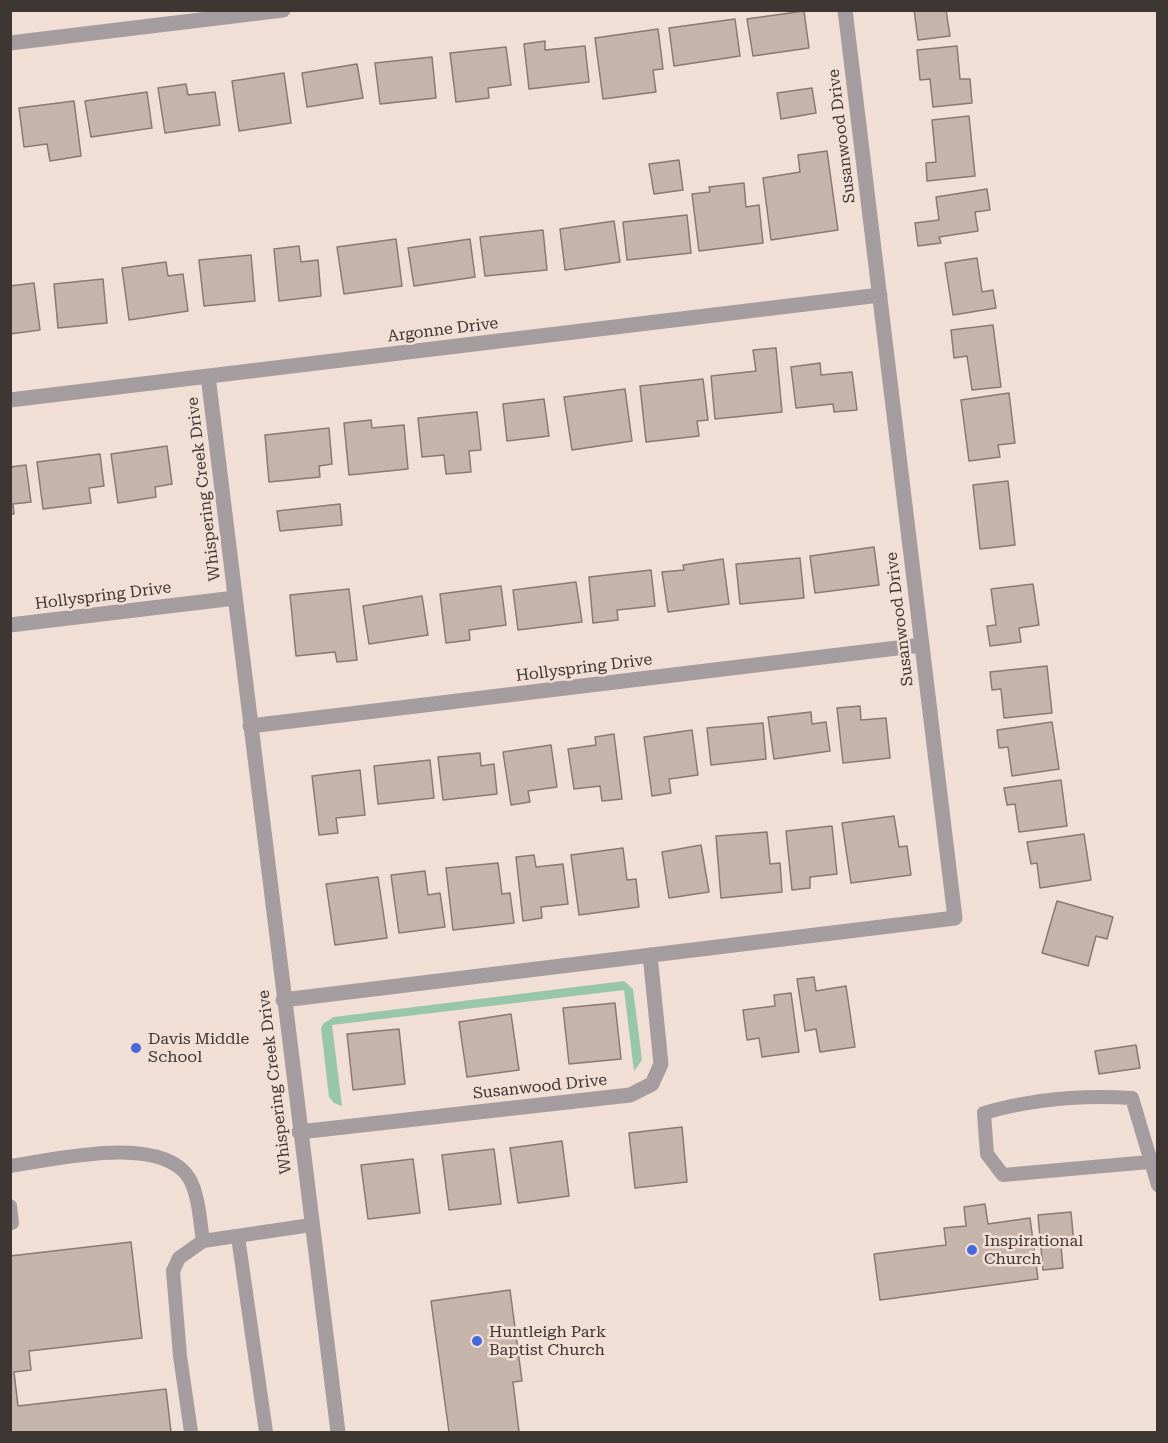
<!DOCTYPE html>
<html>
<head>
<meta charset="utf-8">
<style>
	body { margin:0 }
	#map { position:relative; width:1168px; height:1443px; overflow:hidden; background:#f1ded4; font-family:"Roboto Serif",serif }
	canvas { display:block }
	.frame { position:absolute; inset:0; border:12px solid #3e3633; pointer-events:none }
</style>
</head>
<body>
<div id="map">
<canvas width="1168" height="1443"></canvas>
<div class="frame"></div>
</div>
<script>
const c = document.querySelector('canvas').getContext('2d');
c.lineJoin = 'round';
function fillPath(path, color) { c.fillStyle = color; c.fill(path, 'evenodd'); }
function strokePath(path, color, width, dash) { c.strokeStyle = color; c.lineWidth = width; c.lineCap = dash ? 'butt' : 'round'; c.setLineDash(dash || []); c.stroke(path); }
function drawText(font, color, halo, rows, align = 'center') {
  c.font = font + ' "Roboto Serif",serif'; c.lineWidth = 5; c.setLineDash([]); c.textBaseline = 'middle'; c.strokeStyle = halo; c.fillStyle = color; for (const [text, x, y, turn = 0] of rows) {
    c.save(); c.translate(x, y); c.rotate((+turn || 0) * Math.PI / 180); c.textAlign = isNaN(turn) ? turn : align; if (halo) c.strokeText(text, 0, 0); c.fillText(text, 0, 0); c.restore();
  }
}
fillPath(new Path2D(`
	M624,981l9,8 9,71 -8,11 -10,-81 -292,35 10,81 -8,-3 -5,-6 -8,-69 3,-5 10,-6z`), '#97c7a8');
const building = new Path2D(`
	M914,10h32l4,26 -32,4z
	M804,11l5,37 -56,8 -6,-37z
	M735,19l5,37 -66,10 -5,-38z
	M658,29l5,40 -10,1 3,22 -53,7 -8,-61z
	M545,41v9l40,-4 4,36 -60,7 -5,-45z
	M957,46l3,33h10l2,24 -39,4 -3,-28 -10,1 -3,-30z
	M506,47l5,38 -23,3 1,10 -33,4 -6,-49z
	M432,57l4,41 -56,6 -5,-41z
	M357,64l6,34 -56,9 -5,-34z
	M284,73l7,50 -52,8 -7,-50z
	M186,84l2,11 27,-3 5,33 -55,8 -7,-45z
	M812,88l4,25 -35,6 -4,-26z
	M147,92l5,36 -61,9 -6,-36z
	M74,101l7,55 -31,5 -3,-17 -23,3 -5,-39z
	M969,116l6,60 -48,5 -1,-18 10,-1 -4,-42z
	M827,151l11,79 -67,10 -8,-62 37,-6 -2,-17z
	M679,160l4,30 -29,4 -5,-30z
	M744,183l2,24 13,-2 4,38 -64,8 -7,-57 18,-2 -1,-5z
	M987,189l3,21 -15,2 3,19 -39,6 2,6 -23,3 -3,-23 24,-3 -3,-23z
	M687,215l4,38 -64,7 -4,-38z
	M614,221l6,41 -55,8 -5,-41z
	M543,230l4,40 -62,6 -5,-39z
	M396,239l6,47 -58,8 -7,-47z
	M470,239l5,38 -61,9 -6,-38z
	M299,246l2,16 17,-2 3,36 -42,5 -5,-52z
	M251,255l4,46 -51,5 -5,-46z
	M977,258l5,34 11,-2 3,18 -43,7 -8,-52z
	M166,262l2,14 15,-2 5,37 -59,9 -7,-52z
	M103,279l4,44 -49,5 -4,-44z
	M34,283l6,47 -30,4v-48z
	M993,325l8,62 -29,3 -5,-34 -13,2 -3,-28z
	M776,348l6,64 -67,7 -4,-43 45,-5 -3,-21z
	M820,363l1,12 31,-3 5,38 -23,2 -1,-8 -37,4 -5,-41z
	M703,379l5,41 -11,1 2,15 -53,6 -6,-56z
	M625,389l7,52 -60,9 -8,-53z
	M1009,393l6,50 -17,2 2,12 -31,4 -8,-61z
	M544,399l5,37 -42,5 -4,-37z
	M477,412l4,38 -12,1 2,21 -25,2 -2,-19 -22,2 -4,-39z
	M371,420l1,8 32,-3 4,44 -59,6 -5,-52z
	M329,428l3,36 -13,2 1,11 -51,5 -4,-47z
	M167,446l5,38 -17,3 1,10 -38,6 -7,-49z
	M100,454l4,32 -15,2 2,15 -48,6 -6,-47z
	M26,465l5,37 -18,2 1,10h-4v-47z
	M1008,481l7,64 -35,4 -7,-64z
	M340,504l2,21 -62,6 -3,-20z
	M874,547l5,38 -64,8 -5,-37z
	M800,558l4,40 -64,6 -4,-40z
	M723,559l6,45 -61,8 -6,-40 22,-2 -1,-5z
	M651,570l4,36 -38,4 1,10 -25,3 -4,-46z
	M576,582l6,40 -64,8 -5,-40z
	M1033,584l6,41 -20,3 2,14 -31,4 -3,-20 9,-1 -5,-36z
	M501,586l5,39 -37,5 1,10 -24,3 -6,-49z
	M349,589l8,71 -20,2 -2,-10 -39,4 -6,-61z
	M422,596l6,39 -59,9 -6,-38z
	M1047,666l5,47 -48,5 -3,-29 -9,1 -2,-18z
	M860,706l1,14 25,-2 4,40 -47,5 -6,-55z
	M811,712l1,12 14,-2 4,29 -56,8 -6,-42z
	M1052,722l7,47 -47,7 -4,-29 -9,1 -2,-18z
	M763,723l3,36 -55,6 -4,-37z
	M692,730l6,45 -29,4 2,14 -19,3 -8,-59z
	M614,734l8,65 -20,2 -2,-15 -26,3 -6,-40 28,-4 -1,-8z
	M551,745l6,42 -29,4 2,11 -19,3 -8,-53z
	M480,753l1,13 13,-2 3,30 -54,6 -5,-43z
	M430,760l4,38 -56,6 -4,-38z
	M360,770l5,45 -29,3 2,15 -19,2 -7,-59z
	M1061,780l6,46 -48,6 -4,-28 -8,1 -3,-17z
	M894,816l5,31 8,-1 4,29 -60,8 -9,-60z
	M832,826l5,48 -27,3v11l-18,2 -6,-59z
	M767,832l3,32 10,-1 2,29 -61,6 -5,-62z
	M1084,834l7,46 -51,8 -3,-25 -6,1 -4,-22z
	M701,845l8,47 -40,6 -7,-46z
	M623,848l4,32 9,-1 3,28 -60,8 -8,-60z
	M534,855l2,12 27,-3 5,40 -27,3 1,11 -19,3 -7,-64z
	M498,863l4,31 8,-1 4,30 -61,7 -7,-62z
	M425,871l3,24 12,-2 5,34 -46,6 -8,-58z
	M378,877l9,61 -52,7 -9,-61z
	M1057,901l56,16 -6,22 -11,-3 -8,30 -46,-13z
	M814,977l2,14 30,-5 9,61 -35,5 -4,-23 -11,2 -8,-52z
	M791,993l8,59 -37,5 -3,-19 -12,2 -4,-30 32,-4 -1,-11z
	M615,1003l6,56 -52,5 -6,-56z
	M511,1014l8,56 -52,7 -8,-55z
	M399,1029l6,55 -52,6 -6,-56z
	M1136,1045l4,23 -41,6 -4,-23z
	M682,1127l5,55 -52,6 -6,-55z
	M562,1141l7,55 -51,7 -8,-55z
	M494,1149l7,55 -52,6 -7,-55z
	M413,1159l7,54 -52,6 -7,-54z
	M985,1204l3,20 42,-6 8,61 -158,21 -6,-46 72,-9 -2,-17 22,-2 -2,-19z
	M1071,1212l3,33 -13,1 2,22 -20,2 -5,-55z
	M131,1242l11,96 -113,13 2,19 -17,2 4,34 148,-17 5,43h-161v-176z
	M510,1290l12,91 -9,1 6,50h-70l-18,-131z`);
fillPath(building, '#c6b4aa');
strokePath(building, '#897970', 1.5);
strokePath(new Path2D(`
	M1149,1162l-146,13 -16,-21 -3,-41c48,-14 99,-18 148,-15l26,87
	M10,1166c43,-6 151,-33 179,12 10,17 11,44 14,63
	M10,1206l2,17
	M238,1237l28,195
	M191,1432l-11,-76 -7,-85 6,-13 24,-17 108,-16`), '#a59c9f', 14);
strokePath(new Path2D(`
	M10,43l273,-33
	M208,376l130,1056
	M10,400l870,-105
	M10,625l225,-27
	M250,726l672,-81
	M283,1000l672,-82 -110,-908
	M299,1132l331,-37 22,-11 9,-20 -11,-109`), '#a59c9f', 15);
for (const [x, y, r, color] of [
	[136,1048,6,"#4569dc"],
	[972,1250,6,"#4569dc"],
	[477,1341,6,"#4569dc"]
]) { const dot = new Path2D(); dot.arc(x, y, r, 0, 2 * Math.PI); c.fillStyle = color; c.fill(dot); strokePath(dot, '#f1ded4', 2); }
drawText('16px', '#3e3633', '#f1ded4', [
	["Susanwood Drive",842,136,-97],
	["Argonne Drive",443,330,-7],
	["Whispering Creek Drive",204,489,-97],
	["Hollyspring Drive",103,596,-7],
	["Susanwood Drive",900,619,-97],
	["Hollyspring Drive",584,668,-7],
	["Whispering Creek Drive",275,1082,-97],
	["Susanwood Drive",540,1087,-6]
]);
drawText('16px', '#3e3633', '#f1ded4', [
	["Davis Middle",148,1039],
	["School",148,1057],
	["Inspirational",984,1241],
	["Church",984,1259],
	["Huntleigh Park",489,1332],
	["Baptist Church",489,1350]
], 'left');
</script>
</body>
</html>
